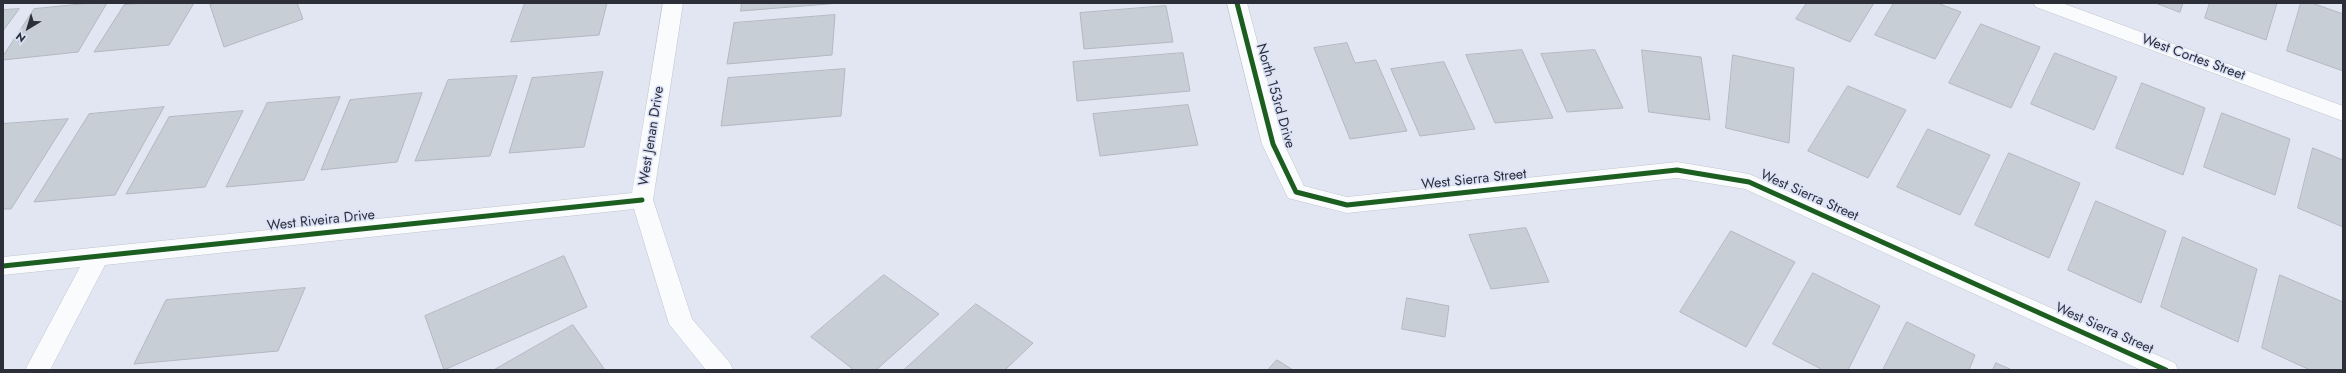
<!DOCTYPE html>
<html>
<head>
<meta charset="utf-8">
<style>
	body { margin:0 }
	#map { position:relative; width:2346px; height:373px; overflow:hidden; background:#e1e6f2; font-family:Jost,sans-serif }
	canvas { display:block }
	.frame { position:absolute; inset:0; border:4px solid #2c2f38; pointer-events:none }
	.north { position:absolute; left:8px; top:8px; width:40px; height:40px; -webkit-text-stroke:3px #dbe2f8; paint-order:stroke; rotate:218deg; font-size:11px; font-weight:700; line-height:16px; text-align:center; color:#2c2f38 }
	.north::after { content:''; display:block; margin:auto; width:14px; height:18px; background:#2c2f38; clip-path:polygon(50% 0,100% 100%,50% 72%,0 100%) }
</style>
</head>
<body>
<div id="map">
<canvas width="2346" height="373"></canvas>
<div class="frame"></div>
<div class="north">N</div>
</div>
<script>
const c = document.querySelector('canvas').getContext('2d');
c.lineJoin = 'round';
function fillPath(path, color) { c.fillStyle = color; c.fill(path, 'evenodd'); }
function strokePath(path, color, width, dash) { c.strokeStyle = color; c.lineWidth = width; c.lineCap = dash ? 'butt' : 'round'; c.setLineDash(dash || []); c.stroke(path); }
function drawText(font, color, halo, rows, align = 'center') {
  c.font = font + ' Jost,sans-serif'; c.lineWidth = 3; c.setLineDash([]); c.textBaseline = 'middle'; c.strokeStyle = halo; c.fillStyle = color; for (const [text, x, y, turn = 0] of rows) {
    c.save(); c.translate(x, y); c.rotate((+turn || 0) * Math.PI / 180); c.textAlign = isNaN(turn) ? turn : align; if (halo) c.strokeText(text, 0, 0); c.fillText(text, 0, 0); c.restore();
  }
}
const building = new Path2D(`
	M91,3h16l-29,49 -75,8v-4l31,-47z
	M145,3h49l-25,42 -75,7 30,-47z
	M217,3h80l6,16 -79,28 -14,-42z
	M525,3h82l-8,32 -88,7z
	M742,3h98l-99,8z
	M1807,3h67l-24,39 -54,-23z
	M1894,3h43l24,9 -26,47 -60,-24z
	M2156,3h27l-3,9z
	M2210,3h67l-11,37 -61,-22z
	M2301,3h11l31,11v57l-56,-20z
	M1166,6l7,36 -89,7 -4,-36z
	M19,9l-16,22v-21z
	M835,15l-3,40 -105,9 7,-41z
	M1981,24l59,23 -29,61 -62,-25z
	M1347,43l8,20 21,-3 31,71 -57,8 -36,-91z
	M1522,50l31,68 -58,5 -29,-68z
	M1595,50l28,58 -56,4 -26,-58z
	M1642,50l59,7 9,63 -61,-8z
	M1183,53l7,38 -113,10 -4,-39z
	M2055,53l62,24 -23,53 -63,-26z
	M1733,55l61,13 -5,75 -63,-15z
	M1444,62l31,67 -55,7 -29,-67z
	M845,69l-4,47 -120,10 7,-48z
	M603,72l-19,75 -75,6 23,-75z
	M517,76l-27,80 -75,5 33,-81z
	M2142,83l63,25 -22,67 -67,-27z
	M1848,86l58,24 -38,68 -60,-27z
	M422,93l-25,69 -76,8 29,-70z
	M340,97l-36,83 -78,7 41,-84z
	M1188,105l10,40 -98,11 -7,-42z
	M164,107l-49,88 -81,7 55,-88z
	M243,111l-38,76 -79,7 43,-77z
	M2222,113l68,26 -15,56 -71,-28z
	M68,119l-57,90h-8v-85z
	M1928,129l62,26 -30,60 -63,-28z
	M2313,148l30,12v67l-45,-19z
	M2009,153l71,30 -31,75 -74,-33z
	M2096,201l70,30 -25,72 -73,-33z
	M1526,228l23,54 -58,7 -22,-54z
	M1731,231l64,31 -49,85 -66,-35z
	M2183,237l74,32 -19,73 -77,-35z
	M564,256l23,51 -143,63 -19,-54z
	M1813,273l67,33 -32,64h-25l-50,-26z
	M884,275l55,39 -63,56h-22l-43,-33z
	M2280,275l63,27v68h-33l-48,-22z
	M305,288l-27,63 -144,13 32,-64z
	M1407,298l42,8 -4,31 -43,-8z
	M976,304l57,39 -28,27h-101z
	M1907,322l68,33 -6,15h-86z
	M573,325l32,45h-111z
	M1277,360l16,10h-25z
	M1996,363l16,7h-19z`);
fillPath(building, '#c8ced6');
strokePath(building, '#b2b8c0', 1);
const street = new Path2D(`
	M663,3h20l-30,197 39,119 38,44 3,7h-27l-37,-46 -35,-115 -529,56 -55,105h-25l55,-103 -77,8v-18l629,-64z
	M1227,3h20l37,141 20,42 43,11 330,-35 72,12 426,189 3,7h-37l-396,-181 -68,-11 -330,35 -59,-15 -26,-54z
	M2033,3h29l281,103v15l-307,-114z`);
strokePath(street, '#c1c4cd', 1);
fillPath(street, '#fafbfd');
strokePath(new Path2D(`
	M1237,3l36,141 23,48 51,13 330,-35 72,12 417,188
	M3,266l639,-66`), '#1b5e20', 5);
drawText('14px', '#2c2f38', '#dbe2f8', [
	["West Cortes Street",2193,58,20],
	["North 153rd Drive",1275,96,74],
	["West Jenan Drive",652,136,-81],
	["West Sierra Street",1474,180,-6],
	["West Sierra Street",1809,196,24],
	["West Riveira Drive",321,221,-6],
	["West Sierra Street",2104,329,24]
]);
</script>
</body>
</html>
